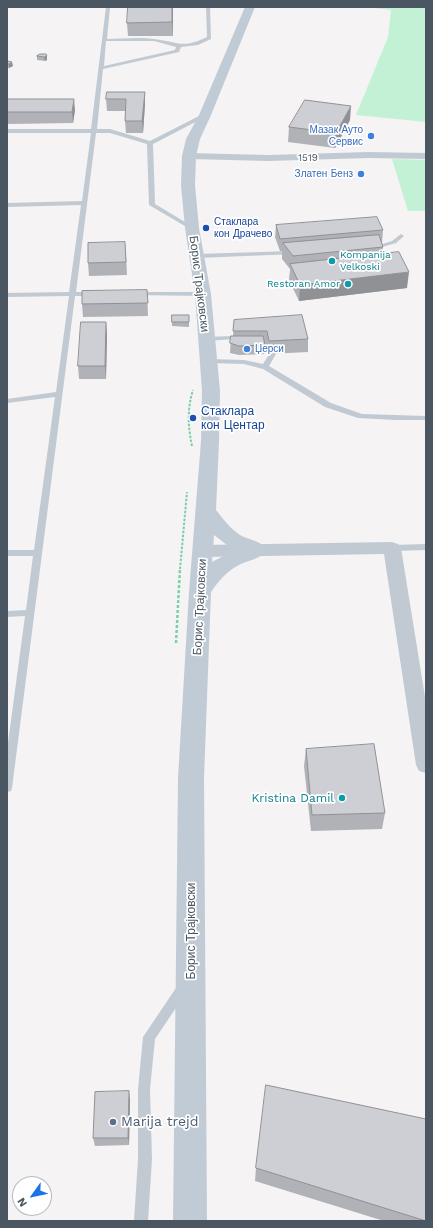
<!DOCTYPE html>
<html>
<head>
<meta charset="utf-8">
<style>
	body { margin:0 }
	#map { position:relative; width:433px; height:1228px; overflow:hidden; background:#f5f3f3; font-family:"Work Sans",sans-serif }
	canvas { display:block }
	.frame { position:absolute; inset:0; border:8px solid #4a5661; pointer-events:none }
	.north { position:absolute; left:12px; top:1176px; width:40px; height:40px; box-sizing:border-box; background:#fff; border:1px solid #b7bbc0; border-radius:50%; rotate:237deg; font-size:11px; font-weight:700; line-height:16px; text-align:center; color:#4a5661 }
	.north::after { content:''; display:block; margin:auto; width:14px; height:18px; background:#1a73e8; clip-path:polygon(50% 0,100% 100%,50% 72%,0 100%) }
</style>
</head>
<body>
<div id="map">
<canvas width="433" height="1228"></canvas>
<div class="frame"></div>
<div class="north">N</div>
</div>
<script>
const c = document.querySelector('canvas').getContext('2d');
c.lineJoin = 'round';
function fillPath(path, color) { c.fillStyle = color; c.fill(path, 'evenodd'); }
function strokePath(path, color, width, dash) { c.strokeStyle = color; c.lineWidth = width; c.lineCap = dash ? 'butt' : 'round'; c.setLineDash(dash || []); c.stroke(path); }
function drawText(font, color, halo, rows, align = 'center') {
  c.font = font + ' "Work Sans",sans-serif'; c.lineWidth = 3.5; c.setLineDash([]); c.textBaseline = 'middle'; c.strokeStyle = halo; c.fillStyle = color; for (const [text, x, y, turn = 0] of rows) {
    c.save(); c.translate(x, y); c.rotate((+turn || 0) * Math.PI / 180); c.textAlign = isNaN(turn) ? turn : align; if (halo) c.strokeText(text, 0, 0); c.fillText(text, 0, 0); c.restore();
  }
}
fillPath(new Path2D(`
	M365,7h61v115l-70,-7 32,-78 3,-27z
	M392,159l34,1v51h-18z`), '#c3f1d5');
strokePath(new Path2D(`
	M192,446c-4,-19 -5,-37 1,-56
	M180,569l7,-77`), '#7ad0a6', 2, [2.5, 1.5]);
strokePath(new Path2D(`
	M176,643l4,-75`), '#7ad0a6', 2.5, [3, 2]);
fillPath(new Path2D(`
	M106,7h4l-3,32c15,0 32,-2 47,0 25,3 28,10 53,-2l-1,-30h4l1,32 -13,6 -17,2 -2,5 -76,17 -6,60h13l40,12 53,-27h4v2l-54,28 2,60 40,24 -5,1 -41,-24 -2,-61 -37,-11h-14l-20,159h17l3,2 -3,2h-18l-63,492 -1,3 -4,1v-42l18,-134 -18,1v-6l19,-1 7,-54h-26v-6h27l21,-153 -48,6v-4l49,-7 13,-96 -62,1v-4l62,-1 12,-87 -74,2v-4l75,-2 9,-68h-84v-4h84zM106,41h48l22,6 -1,3 -71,16z
	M401,234l3,2 -8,7 -24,7 -3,-2 23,-7z
	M293,251l3,2 -1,1 -98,4 -3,-2 3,-2z
	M136,292h67l3,2 -3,2 -69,-1v-2z
	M233,336l3,2 -1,1 -29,2 -3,-2 3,-2z
	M272,352l4,2 -7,12 62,37 31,11 64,2v4h-30l-38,-2 -33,-11 -62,-38 -19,-5 -36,-1 -4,-2 4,-2 36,1 19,4 7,-11z
	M426,544v6l-34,1 -4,-3 4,-3z
	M182,983l4,2 2,4 -2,4 -31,46 -5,50 2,70 -4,62h-14l4,-62v-70l5,-52 35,-52z`), '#c1cad2');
fillPath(new Path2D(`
	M369,152l57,1v6l-57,-1 -101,3 -79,-2 -6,-3 6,-3 79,2z
	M392,542l6,2 3,4 25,155v70l-7,-2 -3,-6 -32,-211 -181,3 -6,-2 -3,-4 3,-4 6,-2z`), '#c1cad2');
fillPath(new Path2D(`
	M245,7h10l-44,108 -11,24 -4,17 -1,29 4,43 12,66 9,97 -1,50 -3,69c7,9 14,18 24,25 9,5 22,6 27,15 -5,9 -20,10 -30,16 -11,6 -19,16 -26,26l-7,186 3,443h-34l5,-443 11,-186 12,-151 1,-50 -7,-97 -10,-66 -4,-43 1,-29 4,-17 13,-24zM214,535l13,10 8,5 -23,12z`), '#c1cbd6');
fillPath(new Path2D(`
	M173,7v29h-45l-1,-13z
	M40,54l7,6 -2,1 -8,-1v-4z
	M7,61l6,5 -4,2h-2z
	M145,92v12l-2,29h-17l-1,-12 1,-10h-19l-1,-12z
	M7,99l68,11 -2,13 -66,1z
	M350,120l-15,28 -47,-6 1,-15z
	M276,225l107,5 -1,13 1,4 -1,7 25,34 -108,13 -10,-21 1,-11 -8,-10v-8h-2l-5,-14z
	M126,254l1,21 -38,1 -1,-13z
	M147,290l1,26 -65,1 -1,-13z
	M172,315h17v12l-17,-1z
	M234,320l74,19v13l-40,2 -2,-10h-1v10l-26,1 -9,-2 1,-17h2z
	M106,322l1,13 -1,44h-27l-1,-13z
	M306,749l79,64 -3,16 -71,2 -7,-65z
	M130,1099l-1,46 -34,1 -2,-8z
	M426,1119v102h-42l-129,-40 1,-13z`), '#b0b2b7');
fillPath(new Path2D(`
	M172,7h1v29l-1,-14z
	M47,56v4l-2,1 -1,-4z
	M12,62l1,4 -4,2v-4z
	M145,92v12l-2,29 -1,-12z
	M74,99l1,11 -2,13 -1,-11z
	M351,106l-1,14 -15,28 1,-15z
	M409,272l-2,16 -108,13 1,-16z
	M106,322l1,13 -1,44 -1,-13z
	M129,1091l1,8 -1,46 -1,-7z`), '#909195');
const building = new Path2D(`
	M128,7h44v15l-45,1z
	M40,54h6l1,2 -3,1 -7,-1z
	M7,61l5,1 -3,2h-2z
	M107,92h38l-3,29h-17l1,-22h-20z
	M7,99h67l-2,13h-65z
	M305,100l46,6 -15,27 -47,-6z
	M377,217l6,13 -103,9 -4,-14z
	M379,235l4,12 -90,9 -10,-13z
	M125,242l1,20 -38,1v-20z
	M399,252l10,20 -109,13 -10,-21z
	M147,290l1,13 -66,1v-13z
	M172,315h17v7h-17z
	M302,315l6,24 -39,2 -2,-10h-34l1,-11z
	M81,322h25l-1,44h-27z
	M231,336h32l2,9 -26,1 -9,-3z
	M374,744l11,69 -73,2 -6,-66z
	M266,1085l160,34v102l-170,-53z
	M129,1091l-1,47h-35l2,-46z`);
fillPath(building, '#cdcfd5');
strokePath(building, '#909195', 1);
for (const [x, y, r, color] of [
	[371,136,4,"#3f7fe0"],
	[361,174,4,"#3f7fe0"],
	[206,228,4,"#1a4fb4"],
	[332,261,4,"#0f9aa8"],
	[348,284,4,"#0f9aa8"],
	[247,349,4,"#3f7fe0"],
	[193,418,4,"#1a4fb4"],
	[342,798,4,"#0f9aa8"],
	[113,1122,4,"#5c6f8a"]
]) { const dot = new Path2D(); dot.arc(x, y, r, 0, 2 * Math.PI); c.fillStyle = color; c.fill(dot); strokePath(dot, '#fff', 1.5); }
drawText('10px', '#366cbe', '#fff', [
	["Мазак Ауто",363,130],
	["Сервис",363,142],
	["Златен Бенз",353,174],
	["Џерси",255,349,"left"]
], 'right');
drawText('10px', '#4a5661', '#fff', [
	["1519",308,158,-1]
]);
drawText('10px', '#164399', '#fff', [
	["Стаклара",214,222],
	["кон Драчево",214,234]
], 'left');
drawText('10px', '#0d838f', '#fff', [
	["Kompanija",340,255],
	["Velkoski",340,267],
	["Restoran Amor",340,284,"right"]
], 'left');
drawText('12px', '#4a5661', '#fff', [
	["Борис Трајковски",199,284,83],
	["Борис Трајковски",200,607,-87],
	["Борис Трајковски",191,931,-90]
]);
drawText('12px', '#164399', '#fff', [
	["Стаклара",201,411],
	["кон Центар",201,425]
], 'left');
drawText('12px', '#0d838f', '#fff', [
	["Kristina Damil",334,798]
], 'right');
drawText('14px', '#4e5e75', '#fff', [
	["Marija trejd",121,1122]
], 'left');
</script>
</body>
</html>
